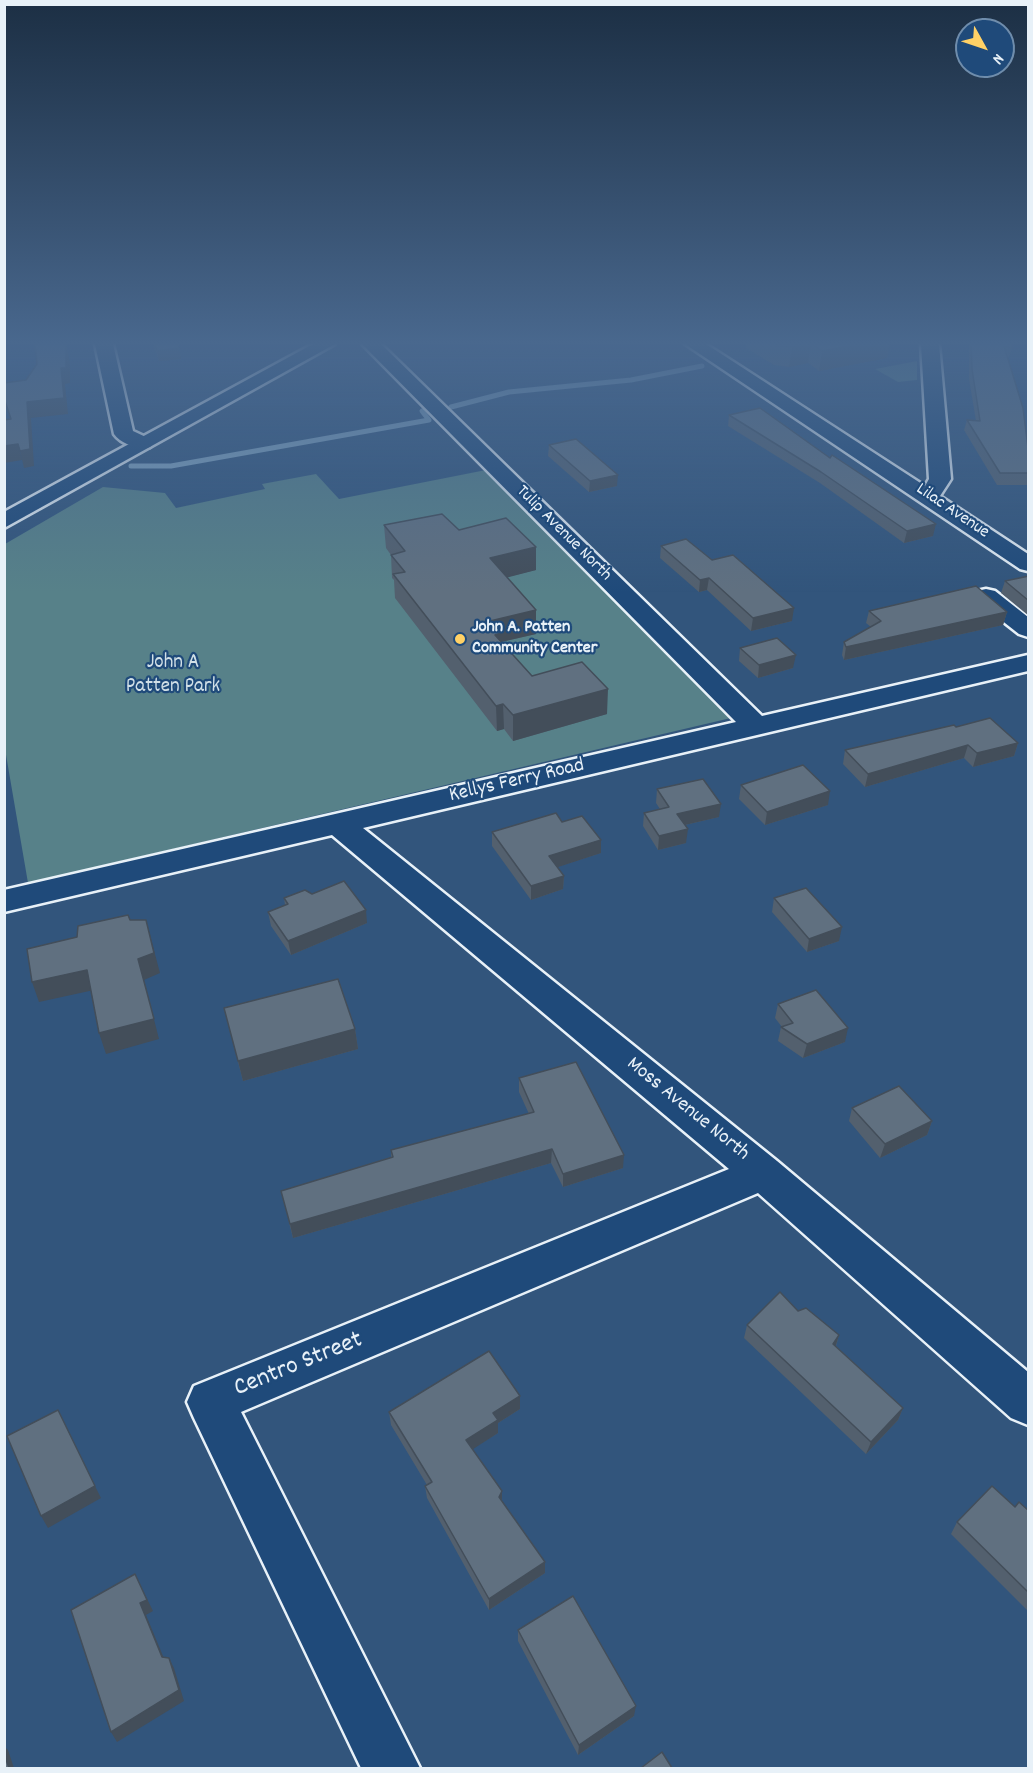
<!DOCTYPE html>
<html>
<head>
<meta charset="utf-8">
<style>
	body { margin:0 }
	#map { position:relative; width:1033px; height:1773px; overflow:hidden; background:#32557c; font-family:Dekko,sans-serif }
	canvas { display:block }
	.frame { position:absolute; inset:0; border:6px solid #e8f1f8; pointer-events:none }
	.north { position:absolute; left:955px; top:18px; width:60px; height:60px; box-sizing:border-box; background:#1f4a7a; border:2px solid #6f8dac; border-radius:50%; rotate:130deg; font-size:16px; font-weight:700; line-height:24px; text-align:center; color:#e8f1f8 }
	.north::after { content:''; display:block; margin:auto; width:21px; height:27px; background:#ffd166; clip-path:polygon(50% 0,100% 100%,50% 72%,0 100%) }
</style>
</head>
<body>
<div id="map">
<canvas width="1033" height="1773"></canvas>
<div class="frame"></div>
<div class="north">N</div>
</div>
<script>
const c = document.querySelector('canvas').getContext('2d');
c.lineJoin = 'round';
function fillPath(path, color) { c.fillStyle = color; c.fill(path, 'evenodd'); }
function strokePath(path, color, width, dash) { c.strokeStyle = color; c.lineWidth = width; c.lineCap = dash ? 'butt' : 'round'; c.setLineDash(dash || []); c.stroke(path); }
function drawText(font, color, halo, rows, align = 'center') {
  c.font = font + ' Dekko,sans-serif'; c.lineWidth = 4.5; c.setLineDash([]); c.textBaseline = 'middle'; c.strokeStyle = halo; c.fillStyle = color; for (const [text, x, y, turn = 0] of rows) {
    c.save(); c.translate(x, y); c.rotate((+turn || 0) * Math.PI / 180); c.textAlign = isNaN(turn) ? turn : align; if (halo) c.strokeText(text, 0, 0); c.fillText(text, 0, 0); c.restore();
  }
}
fillPath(new Path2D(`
	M917,361v19l-19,2 -23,-13z
	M486,470l245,248 -703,165 -23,-134v-205l98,-57 62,6 11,15 89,-19 -3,-5 54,-10 23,25z`), '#578189');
strokePath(new Path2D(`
	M451,407l58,-15 122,-12 71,-14
	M131,466h40l258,-46 -7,-9`), '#85a8c3', 5);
const minor = new Path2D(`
	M95,344h18l20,87 17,8 3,4 -3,4c-11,3 -29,-3 -36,-13z
	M362,344h19l381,372 266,-61v16l-665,157 414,333 251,211v53l-17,-7 -253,-225 -517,219 179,356h-59l-167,-350 -7,-16 7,-16 535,-217 -397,-334 -328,77v-22l732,-168z
	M685,344h21l219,142 4,-7 -8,-135h18l12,135 -11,17 88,58v17l-8,-2z
	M986,589l9,2 33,26v20l-9,-3 -42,-33 -3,-5 3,-5z`);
const major = new Path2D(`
	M313,344h22l-331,184v-16z`);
strokePath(minor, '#e8f1f8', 5);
strokePath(major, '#e8f1f8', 5);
fillPath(minor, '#1f4a7a');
fillPath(major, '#1f4a7a');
fillPath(new Path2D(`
	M153,344h25l3,15 -22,2z
	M746,344h144l-3,14 -68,13 -11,-8 -19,4 -15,-2 -28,-17z
	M969,344h42l1,4 -3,10 -1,-1 21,99v29h-32l-33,-55 3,-10 9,1 -7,-42z
	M729,415l204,121 -29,7 -84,-60 -92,-57z
	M549,445l68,41 -28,6 -41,-36z
	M384,525l75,5 77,40 -29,7 29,57 -35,8 31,34 75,38 -94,27 -9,-12 -7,2 -102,-133 -1,-18 -2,-2 -1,-23 -5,-7z
	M661,546l51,14 80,61 -41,10 -44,-41 -8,2 -39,-34z
	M1029,576v40l-28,-23 4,-12z
	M869,611l138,1 -4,13 -159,35 -2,-5 2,-13 27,-15 -5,-4z
	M740,648l53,20 -35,10 -19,-17z
	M956,727l62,16 -4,13 -41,11 -9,-9 -99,29 -22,-23 2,-14z
	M741,785l87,20 -63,20 -26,-26z
	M657,789l62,28 -34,8 1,18 -28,7 -15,-24 1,-13 16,-4 -4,-6z
	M562,822l39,31 -44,14 7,9 -1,13 -32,11 -39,-54v-14z
	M312,894l55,29 -76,32 -20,-29 -3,-14 17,-7 -1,-7z
	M774,898l65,43 -32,11 -35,-40z
	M778,1004l67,38 -42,16 -25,-17 3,-14h1l-7,-9z
	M224,1008l131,21 3,20 -115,32z
	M519,1078l104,90 -60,19 -12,-24 -258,75 -12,-47 110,-34v-7l138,-36 -10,-22z
	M852,1108l80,13 -5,14 -47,23 -31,-37z
	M798,1311l41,24 -3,11 67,62 -5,12 -32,34 -122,-116 3,-13z
	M520,1409l-22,14v10l-26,16 30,53 43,60v11l-56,37 -62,-112 -2,-12 2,-1 -36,-60 -2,-13z
	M1015,1507l14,4v101l-78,-78 6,-12z
	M518,1630l116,86 -56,39 -60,-114z`), '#53606e');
fillPath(new Path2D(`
	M66,344l4,19v20l-5,1 3,30 -37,4 3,48 -10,2 -4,-17 7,-49 34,-34z
	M811,344l-3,19 -19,4 3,-20z
	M860,344h30l-3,14 -68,13 3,-20z
	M179,348l2,11 -22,2 -2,-10z
	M18,444l4,16 -18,3v-17z
	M618,475l-1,11 -28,6 1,-11z
	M936,524l-3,12 -29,7 3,-12z
	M536,547v23l-46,12v-24z
	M709,578l-2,12 -8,2 1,-12z
	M794,608l-2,13 -41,10 2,-13z
	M536,610v24l-35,8 -6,18 -5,-39z
	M1007,612l-4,13 -159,35 2,-13z
	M796,655l-3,13 -35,10 1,-13z
	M608,689l-1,25 -94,27v-26z
	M503,704l1,25 -7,2 -1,-25z
	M1018,743l-4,13 -41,11 4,-14z
	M968,745l-4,13 -99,29 3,-13z
	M830,791l-2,14 -63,20 2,-13z
	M721,804l-2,13 -43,10 1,-13z
	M688,829l-2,14 -28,7 1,-14z
	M601,840v13l-52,17v-14z
	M564,876l-1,13 -32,11v-14z
	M366,910l1,13 -76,32 -3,-14z
	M146,920l14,53 -16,7 15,59 -53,15 -7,-21 39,-74z
	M842,927l-3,14 -32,11 2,-13z
	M87,970l7,20 -55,12 -7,-20z
	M848,1028l-3,14 -42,16 4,-14z
	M355,1029l3,20 -115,32 -5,-20z
	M932,1121l-5,14 -47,23 5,-14z
	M552,1149l-1,14 -258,75 -3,-14z
	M624,1155l-1,13 -60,19v-13z
	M839,1335l-4,13 -2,-4z
	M520,1396v13l-22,14v10l-31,20 -1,-13 27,-27z
	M903,1408l-5,12 -32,34 5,-12z
	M95,1486l6,12 -53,30 -7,-12z
	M502,1491v12l-3,-6z
	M545,1562v11l-56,37v-11z
	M135,1574l18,37 -7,4 22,53 -6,-11 -22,-54z
	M169,1658l5,10 10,33 -67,41 -6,-10z
	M636,1706l-2,10 -56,39 1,-10z
	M4,1746l4,4 6,18h-5l-5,-14z`), '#434e5a');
const building = new Path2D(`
	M35,344h31v24h-5l3,30 -37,4 3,47 -10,2 -2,-7 -14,2v-26l7,-1 -7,-21v-15l22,-3 11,-16z
	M155,344h23l1,4 -22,3z
	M774,344h36l-18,3 -15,-1z
	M812,344h48l-38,7z
	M971,344h40l1,4 -8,-2 19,62 6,48v17h-29l-33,-53 13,1 -8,-52z
	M760,408l70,50 2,-3 104,69 -29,7 -86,-59 -92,-57z
	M576,439l42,36 -28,6 -41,-36z
	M442,514l17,16 47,-12 30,29 -46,11 46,52 -46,11 11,12 -6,2 37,41 50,-14 26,27 -95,26 -10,-11 -7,2 -103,-132 12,-2 -14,-17 14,-4 -21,-26z
	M686,539l26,21 21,-5 61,53 -41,10 -44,-40 -9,2 -39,-34z
	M1029,576v25l-24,-20z
	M976,586l31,26 -161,35 -2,-5 37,-21 -12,-10z
	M777,638l19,17 -37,10 -19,-17z
	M990,718l28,25 -41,10 -9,-8 -100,29 -23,-24 109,-25 2,2z
	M803,765l27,26 -63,21 -26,-27z
	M703,779l18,25 -44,10 11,15 -29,7 -15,-23 25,-6 -12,-18z
	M556,813l6,9 20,-6 19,24 -52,16 15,20 -33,10 -39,-54z
	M344,881l22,29 -78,31 -20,-29 20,-8 -4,-6 21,-8 7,4z
	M806,888l36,39 -33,12 -35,-41z
	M128,915l2,5h16l8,33 -16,6 16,60 -55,14 -12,-63 -55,12 -5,-33 50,-12 1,-11z
	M338,979l17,50 -117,32 -14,-53z
	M816,990l32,38 -41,16 -26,-17 12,-4 -15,-19z
	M576,1062l48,93 -61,19 -11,-25 -262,75 -9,-33 112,-34 -2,-7 143,-38 -15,-34z
	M899,1086l33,35 -47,23 -33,-36z
	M780,1292l18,19 8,-3 33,27 -6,9 70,64 -32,34 -124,-117z
	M489,1351l31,45 -27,17 5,7 -32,20 36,51 -3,6 46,65 -56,37 -64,-113 7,-4 -43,-70z
	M58,1410l37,76 -54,30 -34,-80z
	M992,1486l23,21 4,-5 10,9v82l-72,-71z
	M135,1574l12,26 -7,3 22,54 7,1 10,32 -68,42 -40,-122z
	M573,1596l63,110 -57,39 -61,-115z
	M662,1752l10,16h-31z
	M4,1754l5,14h-5z`);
fillPath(building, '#607080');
strokePath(building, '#434e5a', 1.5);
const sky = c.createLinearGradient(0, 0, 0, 592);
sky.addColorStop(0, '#1c2f44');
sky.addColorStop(0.58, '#49688e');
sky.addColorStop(1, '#49688e00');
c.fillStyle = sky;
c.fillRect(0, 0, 1033, 592);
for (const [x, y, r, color] of [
	[460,639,6,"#ffd166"]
]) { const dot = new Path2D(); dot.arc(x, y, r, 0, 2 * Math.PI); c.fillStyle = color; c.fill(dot); strokePath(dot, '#1f4a7a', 2); }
drawText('18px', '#e8f1f8', '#1f4a7a', [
	["Lilac Avenue",952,512,34],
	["Tulip Avenue North",563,534,45]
]);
drawText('bold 18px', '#e8f1f8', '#1f4a7a', [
	["John A. Patten",472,629],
	["Community Center",472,650]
], 'left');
drawText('21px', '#d2e0e7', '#1f4a7a', [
	["John A",173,664],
	["Patten Park",173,688]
]);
drawText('21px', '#e8f1f8', '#1f4a7a', [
	["Kellys Ferry Road",517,782,-13],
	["Moss Avenue North",687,1110,39]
]);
drawText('26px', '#e8f1f8', '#1f4a7a', [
	["Centro Street",299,1366,-22]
]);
</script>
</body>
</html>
